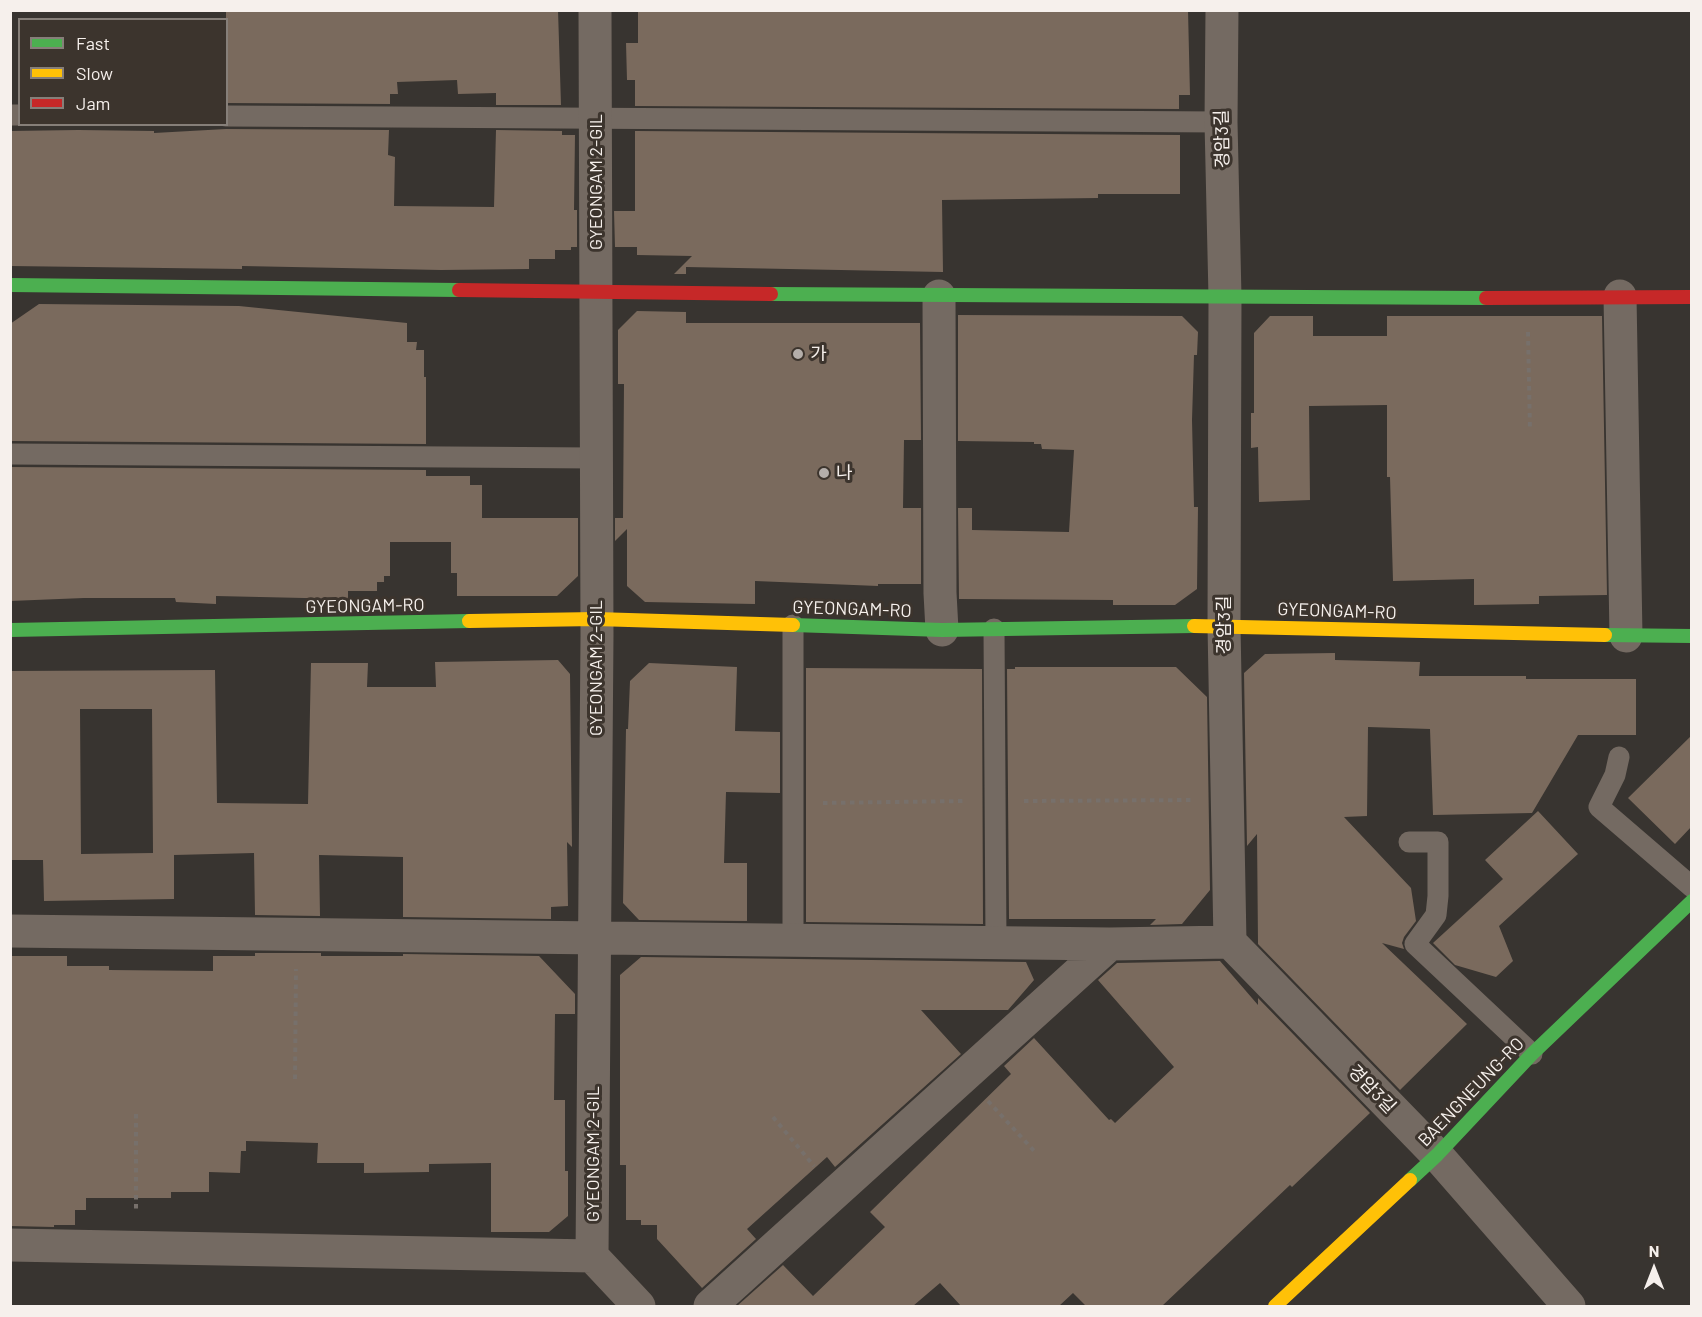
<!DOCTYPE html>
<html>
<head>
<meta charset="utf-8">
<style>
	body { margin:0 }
	#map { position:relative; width:1702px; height:1317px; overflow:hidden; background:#383430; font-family:Barlow,sans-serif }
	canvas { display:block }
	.frame { position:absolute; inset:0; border:12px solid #f6f0ec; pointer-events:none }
	.legend { position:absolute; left:18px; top:18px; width:210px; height:108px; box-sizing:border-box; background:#3c342d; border:2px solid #867f79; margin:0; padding:8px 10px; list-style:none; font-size:18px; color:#f6f0ec }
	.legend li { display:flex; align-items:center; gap:12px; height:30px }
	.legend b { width:30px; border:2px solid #867f79 }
	.north { position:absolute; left:1624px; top:1239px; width:60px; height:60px; -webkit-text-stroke:4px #3c342d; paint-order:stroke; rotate:0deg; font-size:16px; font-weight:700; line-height:24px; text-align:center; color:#f6f0ec }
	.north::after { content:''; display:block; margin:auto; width:21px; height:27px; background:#f6f0ec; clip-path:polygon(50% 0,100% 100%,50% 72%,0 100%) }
</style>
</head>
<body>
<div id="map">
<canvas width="1702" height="1317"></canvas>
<div class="frame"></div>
<ul class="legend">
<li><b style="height:8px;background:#4caf50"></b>Fast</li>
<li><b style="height:8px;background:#ffc107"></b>Slow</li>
<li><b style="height:8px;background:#c62828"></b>Jam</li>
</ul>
<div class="north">N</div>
</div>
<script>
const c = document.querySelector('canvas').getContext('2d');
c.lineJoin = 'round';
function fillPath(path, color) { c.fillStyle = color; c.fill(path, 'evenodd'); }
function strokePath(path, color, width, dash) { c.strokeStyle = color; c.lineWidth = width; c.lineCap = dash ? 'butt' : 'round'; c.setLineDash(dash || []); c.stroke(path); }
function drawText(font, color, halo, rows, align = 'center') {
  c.font = font + ' Barlow,"Noto Sans KR",sans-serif'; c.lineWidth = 6; c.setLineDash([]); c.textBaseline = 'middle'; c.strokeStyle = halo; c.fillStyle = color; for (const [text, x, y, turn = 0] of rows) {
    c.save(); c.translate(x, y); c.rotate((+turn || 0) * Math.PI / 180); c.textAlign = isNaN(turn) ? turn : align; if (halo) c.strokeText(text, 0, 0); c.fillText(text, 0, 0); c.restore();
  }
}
fillPath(new Path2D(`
	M226,10h332l3,95h-65v-12l-38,1 -1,-14 -60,2 1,12h-8v10l-164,-1z
	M638,10h550l2,85h-11v14l-544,-3v-26h-8l-1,-37h12z
	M226,129l163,1 -1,25 7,2 -1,49 100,1 2,-77 66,1v4h13l-1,75h3v37h-6v3h-16v9h-26v10l-88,1 -199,-4v3l-232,-3v-135l68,-1 76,1v2z
	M635,131l545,4v59h-82v4l-156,2 1,72 -257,-5v7h-12l18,-18 -55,-1v-8h-22l-1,-36h21z
	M39,304l200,2 168,17v19h10l-1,8h8v27h2v67l-416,-3v-117z
	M637,311l49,1v11h234l1,117h-17l-1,68h18v76h-43v2l-123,-5v23l-110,-2 -18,-16v-57l-12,12v-23h8l1,-134h-6v-54z
	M958,315l224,1 16,16 -1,23h-3l-2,65 2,87h4l-1,82 -22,16h-62v-5l-154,-1 -1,-91h14v22l97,2 5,-82 -32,-1 -1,-5h-7v-2l-76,-1z
	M1270,316h43v20h74v-20h215l5,279 -68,1v8l-65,1v-26l-81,2 -3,-104h-3v-72l-78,1 1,94 -51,2 -1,-55 -7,1v-35h3v-80z
	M10,467l416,3v6h44v9h12v33h96v58l-21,20h-100v-23h-6v-31h-61v34h-6v6h-7v9h-29v8l-132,-3v8l-40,-2 -1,-4h-91l-74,3z
	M1335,653v7l85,2 -1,14h107v3h110v56h-58l-46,78 -99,2 -3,-86 -62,-2 -1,89 -23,1 67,71 5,33 -12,16 -2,6 2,6 -22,-6 85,81 -67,66 -142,-146 -1,-110 -10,12 -3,-173 21,-19z
	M558,660l12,14 2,173 -5,-5 1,64 -17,1v12l-148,-2v-60l-84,-2 1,61 -65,-1 -1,-62 -80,2v44l-130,2 -1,-41h-33v-189l205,-1 2,133 91,1 3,-141h57l-1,24h69l-1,-25zM80,709h72l1,144 -72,1z
	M649,663l88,4 -2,64 45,1v61l-54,-1 -2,71h23v58l-108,-1 -16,-17 3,-174h2l2,-48z
	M1015,667h161l31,30 3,193 -28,34 -32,1 6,-6h-147l-2,-250h8z
	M806,668l176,1 1,255 -177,-2z
	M1692,735v91l-17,18 -47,-46z
	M1538,811l40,43 -79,72 14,35 -17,16 -41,-12 -22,-22 70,-64 -18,-19z
	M255,953h66v3h82v-2l136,2 36,38v20h-20l-1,86h11v71h3v45l-19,16h-58v-69l-62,1v8l-65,1v-10h-47l1,-20 -72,-2v10h-5l-1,22 -31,-1v20h-38v6h-85v12h-11v15h-21v2l-44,-1v-270h57v10h42v4l104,1v-15h42z
	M641,957l385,5 8,18 -26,30h-87l40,44 -126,113 -8,-10 -80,72 9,10 -54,49 -45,-49v-14h-16v-5h-15v-55h-6v-190z
	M1220,961l38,44v-7l112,115 -78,74 -2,-2 -128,121h-76l-13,-13 -14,13h-98l-21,-23 -27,23h-176l46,-41 30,31 72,-69 -15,-15 141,-138 -7,-8 30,-28 75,82 2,-1 4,4 59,-56 -76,-87 19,-17z`), '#7a6a5d');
strokePath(new Path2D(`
	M1528,332l2,99
	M1024,801l170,-1
	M823,803l143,-2
	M295,1079l1,-110
	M988,1101l48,52
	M136,1114v99
	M773,1117l41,49`), '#77706b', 4, [4.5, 4.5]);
strokePath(new Path2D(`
	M10,115h10
	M226,116l995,6
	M10,454l585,4
	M793,625v315
	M994,629l2,314
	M1619,757l-4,18 -16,32 93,80
	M1409,842h29v54l-2,19 -21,29 117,110`), '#746a62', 21);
strokePath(new Path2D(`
	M595,10l2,625 -5,621 47,50
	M1222,10l-1,112 4,175 -1,329 6,316 207,213 132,151
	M939,296l1,297 2,37
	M1620,296l6,340
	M10,931l1100,13
	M10,1245l582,11
	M710,1306l400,-362 120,-2`), '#746a62', 33);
strokePath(new Path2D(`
	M10,285l449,5
	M771,294l715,4
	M793,625l149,5 252,-4
	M10,630l459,-9
	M1605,635l87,1
	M1410,1180l27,-25 95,-101 160,-153`), '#4caf50', 14);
strokePath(new Path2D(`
	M469,621l127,-2 197,6
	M1194,626l411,9
	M1275,1306l135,-126`), '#ffc107', 14);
strokePath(new Path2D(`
	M459,290l312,4
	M1486,298l206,-1`), '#c62828', 14);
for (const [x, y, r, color] of [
	[798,354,6,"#b4aeaa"],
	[824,473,6,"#b4aeaa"]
]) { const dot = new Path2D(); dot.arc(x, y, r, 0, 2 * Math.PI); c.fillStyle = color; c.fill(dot); strokePath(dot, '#3c342d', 2); }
drawText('18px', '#f6f0ec', '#3c342d', [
	["경암3길",1222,139,-91],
	["GYEONGAM 2-GIL",596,182,-90],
	["GYEONGAM-RO",365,606,-1],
	["GYEONGAM-RO",852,609,2],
	["GYEONGAM-RO",1337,611,2],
	["경암3길",1224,625,-90],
	["GYEONGAM 2-GIL",596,668,-90],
	["경암3길",1372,1089,46],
	["BAENGNEUNG-RO",1471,1092,-46],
	["GYEONGAM 2-GIL",593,1154,-90]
]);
drawText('18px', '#f6f0ec', '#3c342d', [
	["가",810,354],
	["나",836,473]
], 'left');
</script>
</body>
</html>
